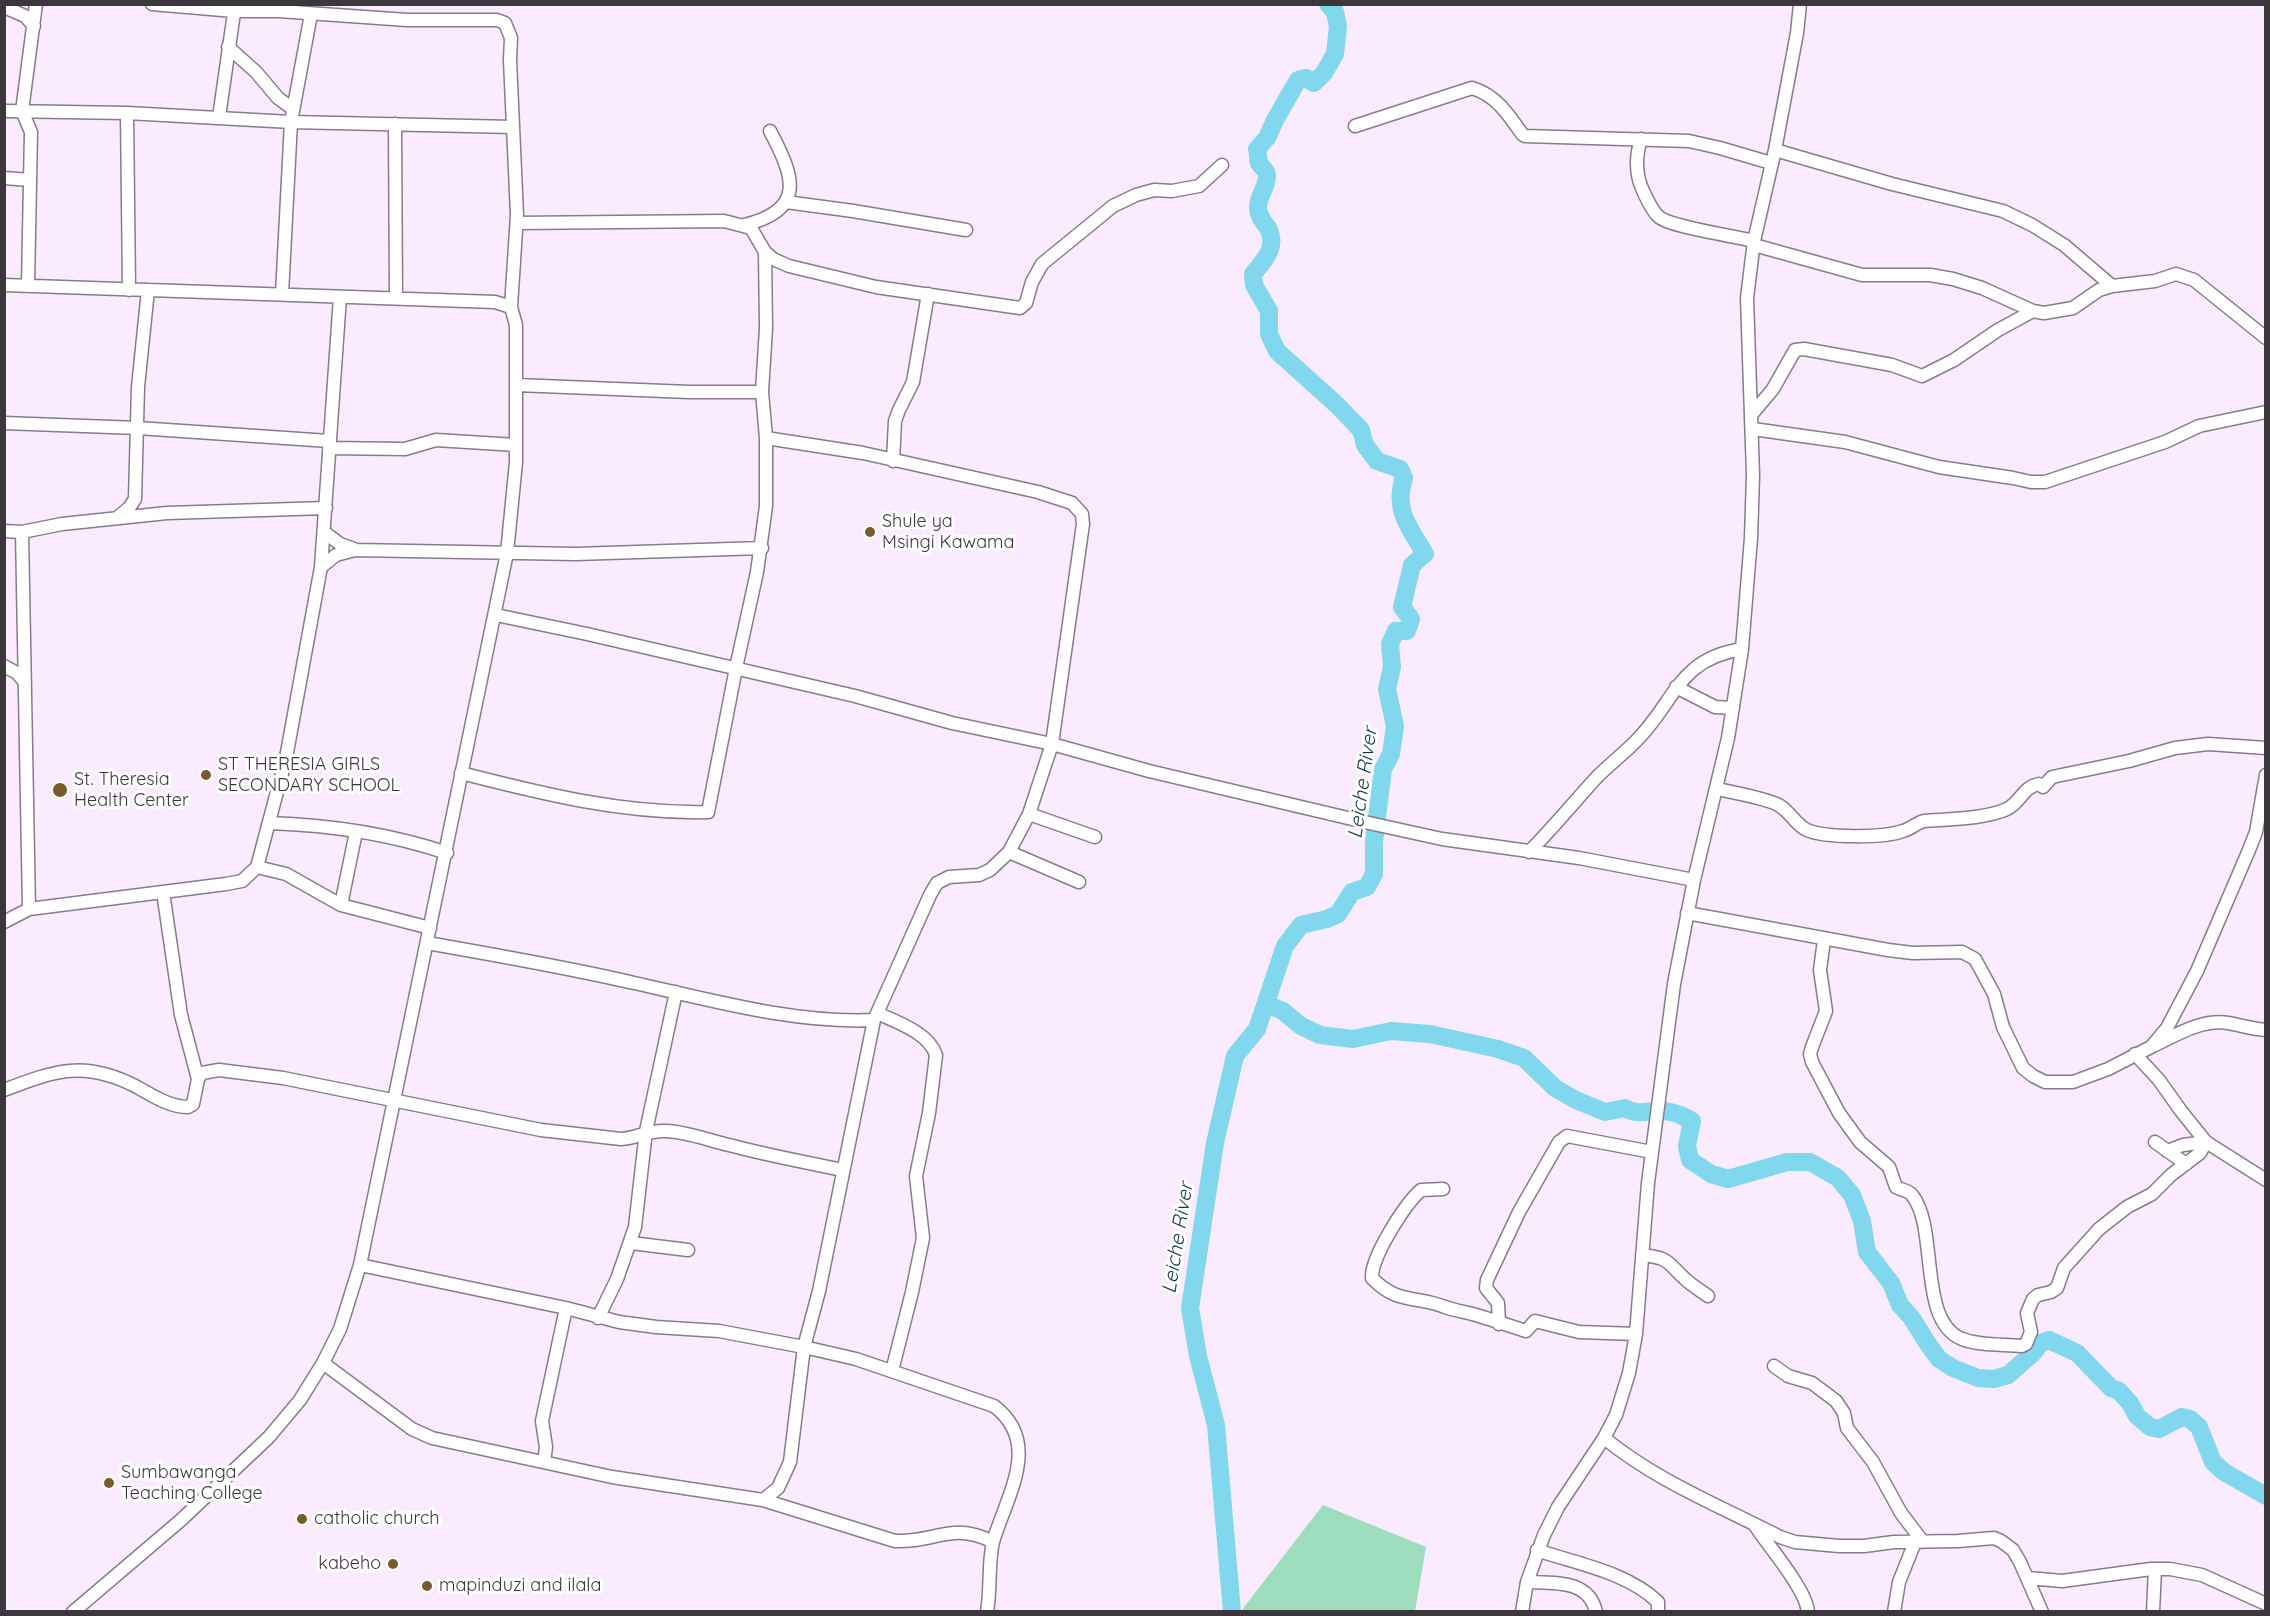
<!DOCTYPE html>
<html>
<head>
<meta charset="utf-8">
<style>
	body { margin:0 }
	#map { position:relative; width:2270px; height:1616px; overflow:hidden; background:#faecfe; font-family:Quicksand,sans-serif }
	canvas { display:block }
	.frame { position:absolute; inset:0; border:6px solid #3c363d; pointer-events:none }
</style>
</head>
<body>
<div id="map">
<canvas width="2270" height="1616"></canvas>
<div class="frame"></div>
</div>
<script>
const c = document.querySelector('canvas').getContext('2d');
c.lineJoin = 'round';
function fillPath(path, color) { c.fillStyle = color; c.fill(path, 'evenodd'); }
function strokePath(path, color, width, dash) { c.strokeStyle = color; c.lineWidth = width; c.lineCap = dash ? 'butt' : 'round'; c.setLineDash(dash || []); c.stroke(path); }
function drawText(font, color, halo, rows, align = 'center') {
  c.font = font + ' Quicksand,sans-serif'; c.lineWidth = 6; c.setLineDash([]); c.textBaseline = 'middle'; c.strokeStyle = halo; c.fillStyle = color; for (const [text, x, y, turn = 0] of rows) {
    c.save(); c.translate(x, y); c.rotate((+turn || 0) * Math.PI / 180); c.textAlign = isNaN(turn) ? turn : align; if (halo) c.strokeText(text, 0, 0); c.fillText(text, 0, 0); c.restore();
  }
}
fillPath(new Path2D(`
	M1323,1505l103,42 -11,64h-174z`), '#9dddbb');
strokePath(new Path2D(`
	M1266,1004l17,7 18,15 19,9 33,4 38,-8 39,3 68,15 26,9 31,30 21,12 29,12 20,-4c12,8 25,2 39,3 9,1 20,5 28,10l-5,25 3,14 21,14 17,5 59,-17h23l28,16 14,17 10,26 5,31 24,31 9,22 11,12 17,27 11,15 14,9 25,10 16,1 14,-4 25,-22 8,-10 8,-3 28,13 34,35 8,3 11,12 7,13 13,11 9,2 23,-12 8,2 9,8 14,35 11,10 42,24
	M1232,1612l-16,-187 -18,-69 -8,-48 25,-165 20,-87 22,-27 28,-83 16,-21 26,-6 11,-5 14,-22 15,-5 7,-13v-32l9,-73 8,-15 4,-28 -8,-37 5,-22 -2,-23 6,-13h11l4,-12 -9,-12 10,-42 13,-11c-15,-26 -32,-44 -21,-76l-4,-9 -23,-8 -12,-16 -4,-15 -24,-25 -60,-54 -8,-17v-23l-15,-26 -1,-11c11,-14 25,-26 15,-46 -5,-7 -10,-12 -10,-21 0,-11 10,-21 9,-32 -1,-6 -5,-7 -8,-12 -1,-4 -1,-9 -2,-14l10,-11 8,-18 23,-40 8,-2 8,5 10,-10 11,-19 3,-28 -3,-14 -7,-8`), '#81d7ee', 18);
const minor = new Path2D(`
	M152,4l82,7h45l128,9h90l8,3 6,15 -1,22 7,155 -6,92
	M4,7l21,9 9,10
	M228,47l28,25 22,26 15,11
	M4,111l123,2 164,9 222,5
	M127,113l2,177
	M219,117l16,-111
	M395,124l1,174
	M1355,126l117,-38c24,7 37,27 50,46l3,2 164,5 31,7 51,15
	M1641,139c-6,19 -6,36 3,54 4,8 8,18 15,24 12,10 75,19 95,24
	M1775,150l117,34 111,27 29,14 32,20 48,41
	M4,178l26,2
	M786,202l67,9 113,19
	M517,223l207,-2 27,7 14,24 8,7 16,7 87,21 144,21 6,-5 6,-21 10,-18 71,-58 23,-11 18,-5 18,1 27,-5 23,-21
	M744,225c63,-15 50,-49 26,-94
	M1754,245l108,30h68l23,4 29,9 51,23 11,2 29,-5 26,-18 13,-4 43,-5 21,-7 18,6 72,58
	M4,285l491,17 16,5 5,18v137l-9,91 -141,683 -6,29 -20,64 -17,34 -23,37 -31,37 -88,83 -108,92
	M28,285l3,-153 -9,-21 14,-107
	M282,294l9,-172 20,-108
	M517,385l172,7h73
	M1752,414l21,-25 22,-39 9,-1 88,16 30,11 32,-16 44,-30 35,-19
	M4,423l134,5 191,13
	M1753,429l92,13 94,25 74,11 18,4h14l120,-40 34,-16 67,-14
	M329,448l76,1 31,-9 80,5
	M893,461l2,-40 4,-11 14,-28 15,-88
	M118,517l11,-9 6,-9 3,-112 10,-97
	M4,531l18,1 40,-8 105,-11 159,-5
	M22,532l7,377
	M324,532l16,12 14,5
	M321,567l15,-12 19,-5 220,4 187,-6
	M496,615l91,19 268,62 97,27 100,21 97,27 220,52 73,16 137,19 115,22
	M4,666l13,7 7,8
	M1676,687l39,20 18,1
	M461,773c82,21 162,41 247,39l28,-144 21,-96 9,-66v-68l-4,-46 4,-64 -1,-76
	M1717,789c14,3 53,10 63,17 10,6 16,19 27,24 18,8 77,8 96,1 8,-2 13,-8 21,-10 24,-2 61,-2 83,-12 14,-7 16,-22 32,-25l4,3 9,-10 77,-16 46,-13 33,-4 58,4
	M1029,814l66,23
	M269,823c59,2 122,11 178,30
	M1009,852l70,30
	M1529,852c24,-24 45,-50 68,-75 12,-12 26,-23 38,-35 40,-39 42,-83 107,-93
	M257,867l29,7 55,31 89,23
	M163,892l18,123 17,64
	M341,905l15,-73
	M1687,913l201,37 25,3 49,-1 13,7 19,35 9,33 20,41 10,8 12,6h28l35,-13 43,-22 16,-19 30,-57 52,-121 7,-18 10,-57
	M4,922l25,-13 197,-25 16,-3 15,-14 29,-109 35,-191 19,-270
	M1824,940l-4,30 6,41 -14,36 -2,7 2,8 27,51 21,29 29,25 7,20c5,3 12,3 16,8 27,33 5,126 50,144 19,7 40,5 60,7l4,-2 5,-12 -4,-19 6,-14 5,-4 13,-3 6,-4 7,-20 35,-39 28,-22 25,-13 19,-19 29,-22 6,-11
	M427,943c69,12 138,24 207,40 77,17 161,41 240,37
	M877,1013c20,9 52,20 59,42l-7,58 -13,63 7,62 -11,54 -20,79
	M2155,1045c23,-11 47,-26 73,-22 12,2 25,6 38,7
	M2135,1054l24,26 22,31 25,31 60,38
	M4,1090c52,-20 81,-30 133,-3 16,9 33,20 51,20l5,-3 5,-25 4,-6 17,-3 64,8 258,52 80,9c17,-1 26,-9 45,-8 22,1 42,9 63,14 37,10 76,17 113,25
	M2155,1142l31,22
	M2167,1151l16,-6 23,-3
	M1443,1189l-22,1c-16,14 -50,67 -49,88 26,27 43,17 73,29 11,4 21,5 31,8 17,5 34,11 50,16l9,-10 44,11 57,2
	M631,1243l57,7
	M1642,1255c27,3 24,6 42,23 7,7 16,12 24,18
	M360,1265l206,43 53,14 37,5 63,4 85,16 52,12 138,47c49,37 12,91 -1,136 -5,21 -2,47 -6,70
	M598,1318l19,-39 18,-52 11,-96 30,-139
	M1499,1324l-1,-21 -12,-15 1,-8 32,-68 40,-70 8,-6 85,16
	M323,1363l89,66 20,9 180,39 151,23 132,41c40,2 57,-20 98,1
	M1774,1366l14,10 24,7 24,18 8,12 3,15 26,34 28,51 22,29
	M1604,1438c56,45 114,67 176,99l15,5 44,4h25l30,-4 64,-1 36,-3 7,3 12,9 7,12 22,50
	M544,1462l2,-15 -4,-26 24,-113
	M763,1500l15,-12 12,-26 14,-115 15,-56 55,-271 56,-125 7,-12 12,-6 30,-2 11,-5 19,-18 20,-38 23,-70 31,-220 -1,-10 -10,-11 -34,-11 -175,-39 -97,-15
	M1756,1527c13,20 50,62 52,85
	M1537,1550c40,14 90,22 121,52v10
	M2028,1578l34,3 89,-12h19l32,6 64,29
	M1527,1582c26,1 62,-3 69,30
	M1522,1612l5,-30 17,-47 14,-28 46,-69 12,-23 13,-42 7,-39 12,-151 26,-199 20,-104 34,-142 14,-89 9,-111 2,-63 -6,-177 7,-57 21,-91 22,-117 3,-29
	M1894,1612l5,-30 16,-40
	M2153,1612l2,-43`);
strokePath(minor, '#887b8b', 15);
strokePath(minor, '#fff', 12);
for (const [x, y, r, color] of [
	[870,532,6,"#775c2e"],
	[206,775,6,"#775c2e"],
	[60,790,8,"#775c2e"],
	[109,1483,6,"#775c2e"],
	[302,1519,6,"#775c2e"],
	[393,1564,6,"#775c2e"],
	[427,1586,6,"#775c2e"]
]) { const dot = new Path2D(); dot.arc(x, y, r, 0, 2 * Math.PI); c.fillStyle = color; c.fill(dot); strokePath(dot, '#fff', 2); }
drawText('18px', '#3c363d', '#fff', [
	["Shule ya",882,522],
	["Msingi Kawama",882,543],
	["ST THERESIA GIRLS",218,765],
	["SECONDARY SCHOOL",218,786],
	["St. Theresia",74,780],
	["Health Center",74,801],
	["Sumbawanga",121,1473],
	["Teaching College",121,1494],
	["catholic church",314,1519],
	["kabeho",381,1564,"right"],
	["mapinduzi and ilala",439,1586]
], 'left');
drawText('italic 20px', '#123b45', '#fff', [
	["Leiche River",1363,783,-82],
	["Leiche River",1178,1238,-81]
]);
</script>
</body>
</html>
